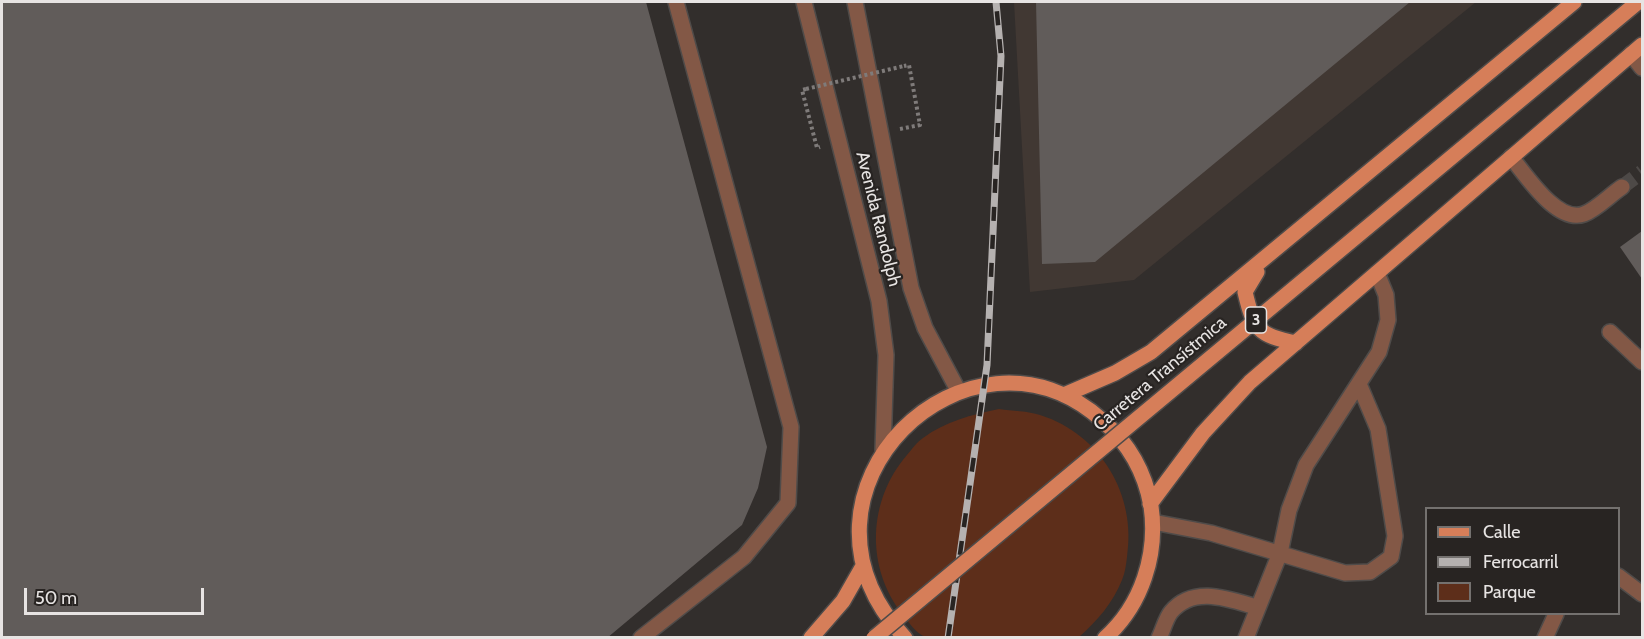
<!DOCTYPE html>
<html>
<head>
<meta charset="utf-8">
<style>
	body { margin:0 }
	#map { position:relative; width:1644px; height:639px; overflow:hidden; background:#322e2c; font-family:Cabin,sans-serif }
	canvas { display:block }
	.frame { position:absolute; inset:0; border:3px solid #e7e4e3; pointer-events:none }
	.legend { position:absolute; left:1425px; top:507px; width:195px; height:108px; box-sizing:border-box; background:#282422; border:2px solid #74716f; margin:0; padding:8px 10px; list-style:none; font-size:18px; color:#e7e4e3 }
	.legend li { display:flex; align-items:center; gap:12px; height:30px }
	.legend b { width:30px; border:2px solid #74716f }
	.scale { position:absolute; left:24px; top:588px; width:180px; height:27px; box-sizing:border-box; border:3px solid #e7e4e3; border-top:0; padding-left:8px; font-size:18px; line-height:21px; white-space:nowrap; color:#e7e4e3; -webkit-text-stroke:4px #282422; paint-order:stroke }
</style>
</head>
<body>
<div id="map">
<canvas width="1644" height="639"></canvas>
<div class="frame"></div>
<ul class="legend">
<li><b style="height:8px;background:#d67e59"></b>Calle</li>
<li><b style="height:8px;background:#b5b1b0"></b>Ferrocarril</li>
<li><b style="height:16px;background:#5d2e1a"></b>Parque</li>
</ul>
<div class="scale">50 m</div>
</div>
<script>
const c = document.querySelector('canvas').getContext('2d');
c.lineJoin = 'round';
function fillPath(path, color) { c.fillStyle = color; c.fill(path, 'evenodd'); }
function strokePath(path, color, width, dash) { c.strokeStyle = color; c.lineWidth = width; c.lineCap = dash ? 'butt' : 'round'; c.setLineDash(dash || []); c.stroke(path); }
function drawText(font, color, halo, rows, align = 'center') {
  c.font = font + ' Cabin,sans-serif'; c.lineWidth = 4.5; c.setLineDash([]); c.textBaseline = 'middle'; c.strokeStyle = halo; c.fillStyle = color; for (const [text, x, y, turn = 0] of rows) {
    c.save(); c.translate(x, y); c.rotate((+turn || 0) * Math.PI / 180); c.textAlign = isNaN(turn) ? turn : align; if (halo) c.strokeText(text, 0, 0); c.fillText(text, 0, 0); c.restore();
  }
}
fillPath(new Path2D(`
	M1014,2h462l-342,278 -104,12z`), '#413833');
fillPath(new Path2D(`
	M999,409c13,2 29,2 41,6 61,19 97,81 87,142 -1,8 -2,16 -5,23 -10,24 -24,40 -43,57h-154c-10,-5 -15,-13 -22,-22 -38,-48 -35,-115 4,-160 5,-6 10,-13 16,-17 23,-17 48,-23 76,-29z`), '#5d2e1a');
fillPath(new Path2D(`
	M2,2h644l121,445 -9,41 -16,37 -135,113h-605z
	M1036,2h374l-315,260 -53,2z
	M1642,231v48l-22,-32z`), '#615c5a');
strokePath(new Path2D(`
	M1622,187l20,-15`), '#4d4947', 15, [15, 8]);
const minor = new Path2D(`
	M804,2l75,299 7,54 -3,95
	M855,2l56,286 14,40 34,64
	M1631,54l11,14
	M1511,157c15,18 46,67 73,57 13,-5 26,-19 38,-27
	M1610,332l32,30
	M1153,522l58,11 134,40 25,-1 21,-15 4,-21 -17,-107 -19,-45
	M1618,576l24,18
	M641,638l103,-81 44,-54 3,-76 -115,-425
	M1159,638c4,-8 7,-20 12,-26 22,-27 58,-13 85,-5
	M1246,638l34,-85 9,-43 17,-45 73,-113 9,-32 -2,-25 -9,-22
	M1545,638l11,-24`);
const major = new Path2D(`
	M1257,272l-12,20c9,38 13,43 51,51
	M1064,395l51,-22 36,-21 423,-350
	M1150,504l53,-71 47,-51 392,-337
	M811,638l32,-37 20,-35
	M905,638c-137,-147 65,-337 198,-217 25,22 42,51 48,85 7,48 -9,99 -46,132`);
strokePath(minor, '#4f4b49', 18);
strokePath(major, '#4f4b49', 18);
strokePath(new Path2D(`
	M806,89l-4,1 15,58 3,-1
	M900,129l20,-4 -11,-60 -5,1`), '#7f7b7a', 4, [3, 3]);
strokePath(minor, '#835846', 15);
strokePath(major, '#d67e59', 15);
const rail = new Path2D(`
	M948,638l39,-273 14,-309 -5,-54`);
strokePath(rail, '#b5b1b0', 7);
strokePath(rail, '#282422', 4.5, [14]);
const majorBridge = new Path2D(`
	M874,638l764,-636`);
strokePath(majorBridge, '#4f4b49', 18, []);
strokePath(new Path2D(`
	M806,89l98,-23`), '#7f7b7a', 4, [3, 3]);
strokePath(majorBridge, '#d67e59', 15);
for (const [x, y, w] of [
	[1256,320,21]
]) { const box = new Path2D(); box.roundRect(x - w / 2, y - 13, w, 26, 4.5); c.fillStyle = '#282422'; c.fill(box); strokePath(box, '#e7e4e3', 1.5); }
drawText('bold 16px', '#e7e4e3', null, [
	["3",1256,320]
]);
drawText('18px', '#e7e4e3', '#282422', [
	["Avenida Randolph",878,219,76],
	["Carretera Transístmica",1160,374,-40]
]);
</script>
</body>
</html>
